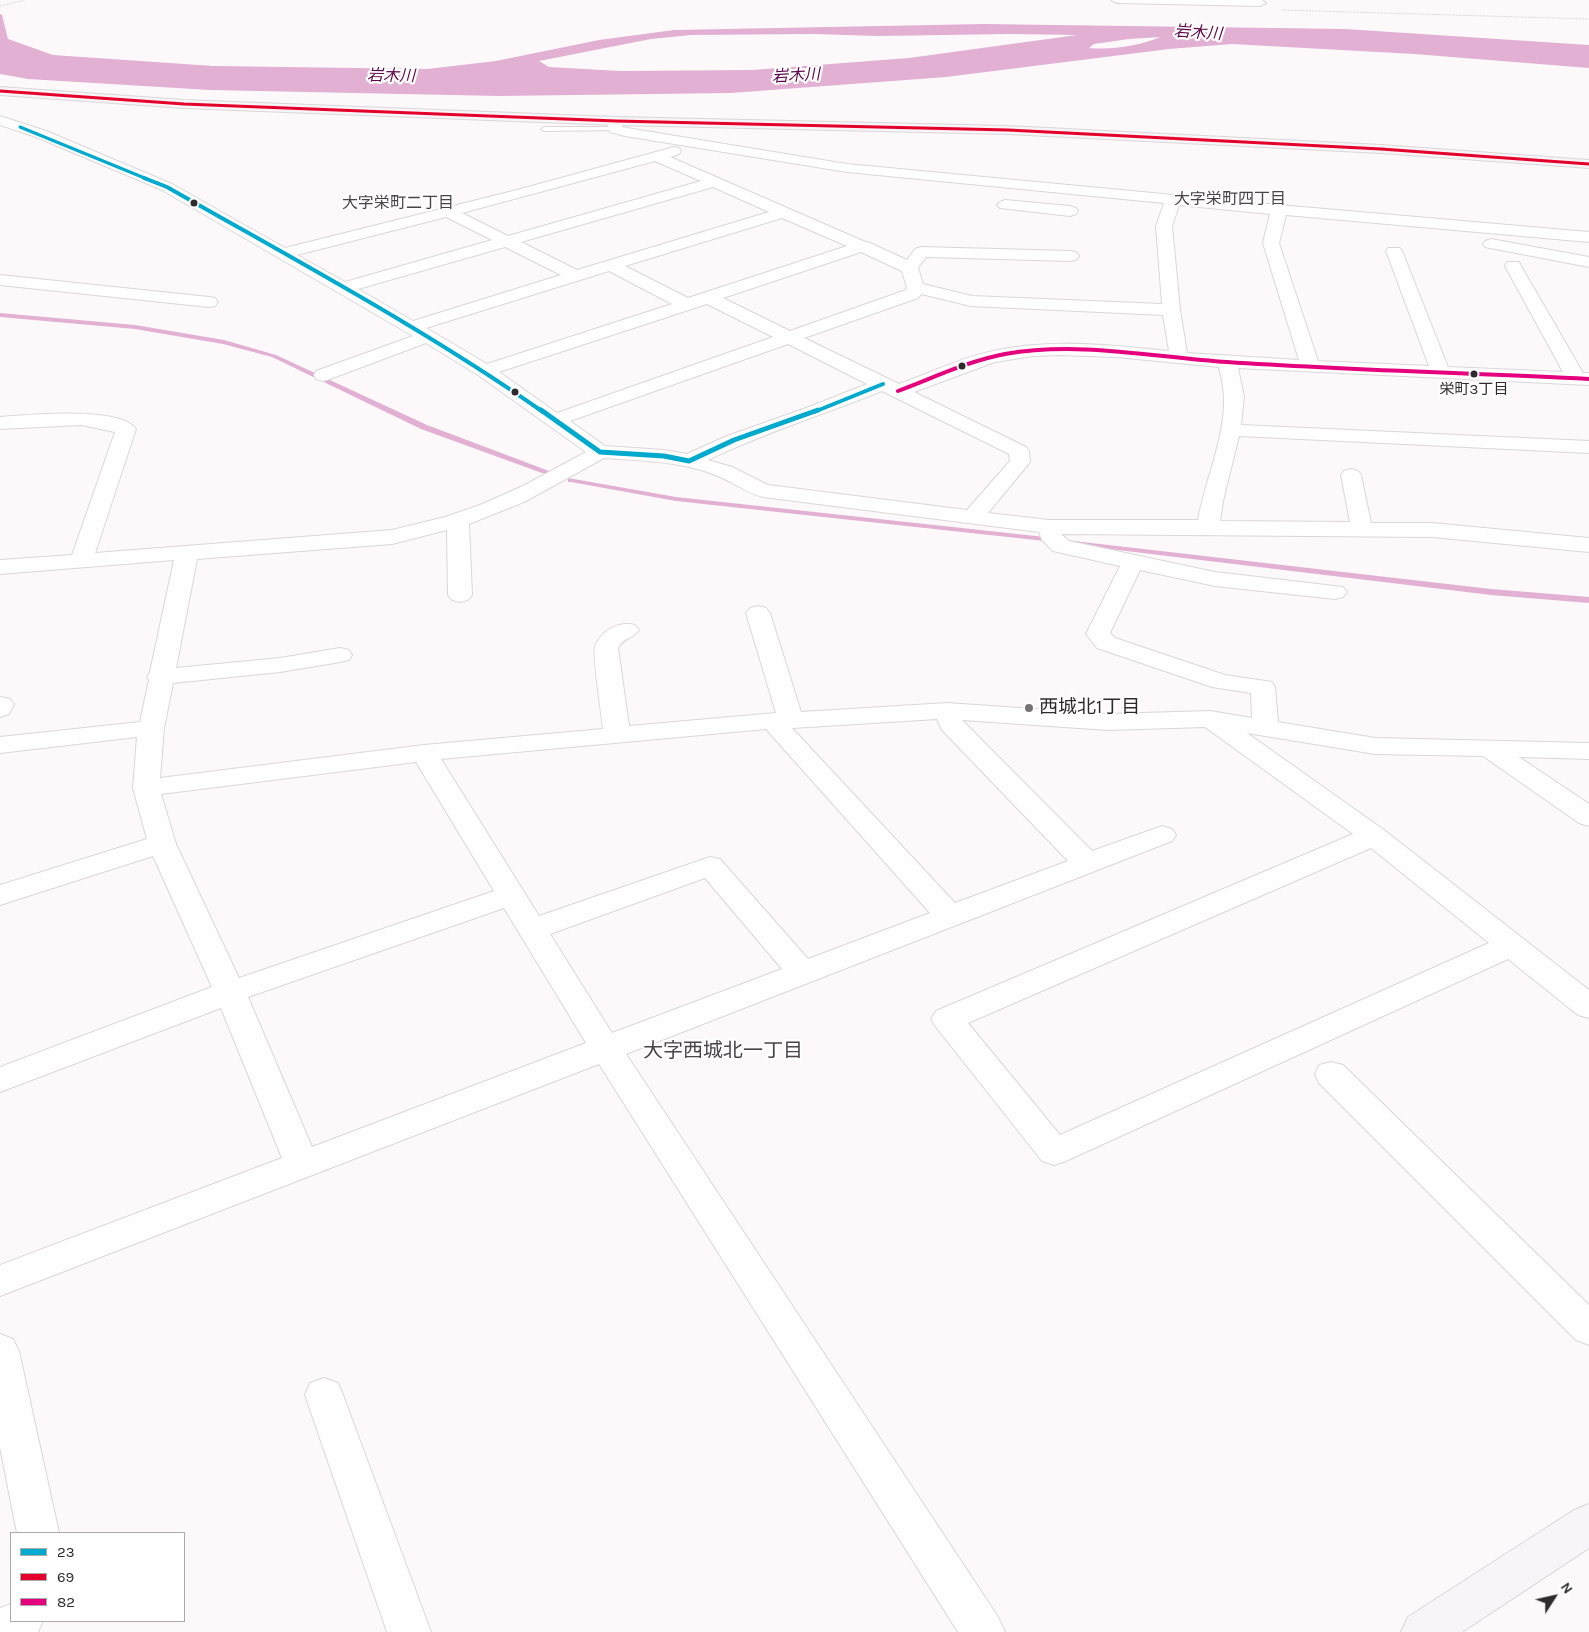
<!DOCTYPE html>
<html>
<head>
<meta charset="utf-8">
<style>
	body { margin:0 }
	#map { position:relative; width:1589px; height:1632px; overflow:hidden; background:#fdf9fb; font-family:Karla,sans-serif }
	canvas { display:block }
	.legend { position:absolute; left:10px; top:1532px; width:175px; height:90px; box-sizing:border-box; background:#fff; border:1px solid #abaaab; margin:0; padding:6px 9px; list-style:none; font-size:15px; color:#2e2b2d }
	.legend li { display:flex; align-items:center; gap:10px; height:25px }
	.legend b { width:25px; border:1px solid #abaaab }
	.north { position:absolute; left:1529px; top:1572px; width:50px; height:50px; -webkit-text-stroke:4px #fff; paint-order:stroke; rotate:55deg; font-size:14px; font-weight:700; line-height:20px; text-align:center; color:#2e2b2d }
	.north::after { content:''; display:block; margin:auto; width:18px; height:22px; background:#2e2b2d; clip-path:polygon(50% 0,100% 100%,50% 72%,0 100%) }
</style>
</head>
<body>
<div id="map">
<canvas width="1589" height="1632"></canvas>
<ul class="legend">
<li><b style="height:6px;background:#00a9ce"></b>23</li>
<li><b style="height:6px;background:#e4002b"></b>69</li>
<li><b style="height:6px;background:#e5007d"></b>82</li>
</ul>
<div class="north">N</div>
</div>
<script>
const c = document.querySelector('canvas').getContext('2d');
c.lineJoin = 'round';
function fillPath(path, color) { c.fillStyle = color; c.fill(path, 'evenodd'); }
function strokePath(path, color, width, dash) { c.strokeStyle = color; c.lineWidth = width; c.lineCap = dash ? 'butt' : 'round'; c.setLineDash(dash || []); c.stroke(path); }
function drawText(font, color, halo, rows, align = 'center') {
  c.font = font + ' Karla,"Noto Sans JP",sans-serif'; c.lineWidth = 4.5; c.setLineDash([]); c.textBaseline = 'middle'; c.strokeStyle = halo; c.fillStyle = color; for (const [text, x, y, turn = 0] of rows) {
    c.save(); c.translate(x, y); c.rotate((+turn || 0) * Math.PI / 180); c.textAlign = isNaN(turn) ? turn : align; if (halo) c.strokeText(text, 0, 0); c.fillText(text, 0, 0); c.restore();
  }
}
fillPath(new Path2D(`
	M0,14l2,1 6,24 45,16 160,11 214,3 69,-8 103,-21 75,-10 310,-6 361,5 244,16v23l-175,-14 -182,-10 -63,5 -223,28 -215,16 -232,3 -289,-6 -182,-11 -28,-5zM813,34l65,2 131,-2 68,1 -168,23 -157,12 -132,1 -71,-4 -10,-6 112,-22 40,-4zM1160,37c-21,9 -48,13 -71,11l5,-4 35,-5z`), '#e2b0d3');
fillPath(new Path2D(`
	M0,313l135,12 89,15 52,15 151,70 122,46 -1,2h-6l-121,-44 -149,-72 -49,-13 -88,-15 -135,-12z
	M568,478l108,19 378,41 4,2 -4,2 -378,-41 -105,-19h-3z
	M1065,540l426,49 98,8v6l-98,-8 -423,-51h-3z`), '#e2b0d3');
const lane = new Path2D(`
	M615,127l2,1v2l-73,1 -3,-2 3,-2z`);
const street = new Path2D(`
	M1111,0h151l4,3 -6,3 -143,-3z
	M0,116l46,15 126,53 113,64 232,-58 157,-43 5,1 2,3 -2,3 -9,3 193,84 7,2 37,17 8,-11 6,-2 150,4 6,2 2,3 -2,3 -6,2 -145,-4 -8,11 5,16 49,12 190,8 -6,-78 8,-23 -317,-31 -222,-36 -15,-4 -2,-3 1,-8 7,-4 5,1 2,3 -1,6 5,1 220,36 432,41 310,27v10l-303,-27 -7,28 39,118 111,5 -43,-115 2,-3h12l2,3 46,116 115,5 -58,-106 2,-4h12l2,4 62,107h6v12l-351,-17 6,29 -3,28 348,16v12l-350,-17 -16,65 -3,20 130,1 -9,-47 3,-4 7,-2 7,2 3,4 10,48h61l157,15v14l-157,-15 -371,-3 8,7 146,31 128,15 4,5 -4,5 -8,2 -120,-13 -75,-16 -30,63 5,5 110,37 47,7 3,5 3,35 97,16 214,5v16l-70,-2 70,47v22l-10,-3 -96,-67 -108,-2 -128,-21 137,97 205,160v28l-11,-3 -70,-56 -442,202 -12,4 -12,-4 -106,-134 -5,-8 5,-8 417,-177 -148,-107 -97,3 -146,-10 130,131 70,-25 10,3 4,6 -4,6 -546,213 372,563 7,15h-47l-359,-568 -599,232v-31l282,-107 -61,-150 -221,84v-25l212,-80 -59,-131 -153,49v-20l147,-46 -14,-51 4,-51 -137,16v-16l140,-15 9,-42 -2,-3 3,-5 24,-112 -174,14v-14l72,-5 43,-123 -34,-7 -81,4v-12c27,-2 120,-11 136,12l-41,124 297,-23 53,-13 35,-12 43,-19 63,-34 -108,-77 -52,-32 -96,36 -7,2 -7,-2 -2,-4 2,-4 97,-35 -251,-146 -126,-53 -36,-12zM655,161l46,20 -193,55 -46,-23zM713,187l56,25 -192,58 -56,-28zM1179,205l91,9 -7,29 36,117 -112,-7 -7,-43 -8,-84zM446,217l46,23 -147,42 -48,-27zM782,218l65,28 -159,52 -63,-32zM505,247l56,28 -148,46 -55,-32zM861,252l41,19 5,17 -1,2 -116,41 -67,-33zM609,271l63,33 -185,60 -61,-36zM921,294l50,12 192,9 6,36c-58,-6 -119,-13 -176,0 -33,7 -63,22 -94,33l-95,-46 114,-40zM707,304l66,33 -216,76 -58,-41zM788,344l79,40 -58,23 -82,29 -40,18 -23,-4 -59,-4 -35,-25zM1061,355l55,2 103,10c2,10 5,21 5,31 1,41 -19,82 -26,122h-149l-61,-7 42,-51 -1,-11 -3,-4 -112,-55 81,-30 38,-6zM882,391l127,63 1,7 -43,49 -199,-25 -36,-18 -24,-7c56,-27 117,-46 174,-69zM604,458c38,3 78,3 114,18 15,6 29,17 45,21l276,35 3,8 11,11 67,15 -34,68 11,14 115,39 39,6 1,25 -42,-7 -102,3 -161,-11 -146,9 -31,-99 -4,-5 -8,-2 -8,2 -4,5 30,100 -147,13 -11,-78c6,-11 15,-9 21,-18l-4,-5c-16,-4 -34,5 -40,22 -3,7 7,69 8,82l-179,16 -264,33 4,-50 9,-45 107,-11 60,-10 9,-2 3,-5 -3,-5 -9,-2 -60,10 -104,10 21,-109 195,-15 55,-14 1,65 4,5 8,2 8,-2 4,-5 -3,-71 55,-22zM937,719l5,11 126,131 -113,42 -163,-175zM766,729l164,184 -122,46 -88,-100 -10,-2 -171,59 -98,-157zM416,762l78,129 -255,87 -63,-134 -15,-50zM1371,848l118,95 -429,192 -92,-112zM705,878l77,91 -170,64 -62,-99zM504,908l82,135 -274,104 -64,-150z
	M1005,200l65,6 6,2 2,3 -2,3 -6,2 -70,-8 -3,-3 3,-3z
	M1491,239l98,18v10l-104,-20 -2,-3 2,-3z
	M0,275l209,22 6,1 3,4 -3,4 -6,1 -209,-22z
	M0,697l10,2 4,5 -5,10 -9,3z
	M1331,1062l12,3 246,240v40l-13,-5 -257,-257 -4,-9 4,-9z
	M0,1334l13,5 6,12 40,182h-42l-17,-86z
	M324,1378l14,5 5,12 88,237h-44l-82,-237 5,-12z
	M11,1604v17h32l-5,11h-38v-24z`);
const secondary = new Path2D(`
	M0,87l184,13 432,17 392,9 373,19 208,15v8l-208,-15 -373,-19 -392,-9 -432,-17 -184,-13z
	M1589,1504v44l-127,84h-61l7,-15 166,-107z`);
strokePath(lane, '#dad7d8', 2);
strokePath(street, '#dad7d8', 2);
strokePath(secondary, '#dad7d8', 2);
strokePath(new Path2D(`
	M0,6l25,-6
	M1282,10l307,9`), '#dbdadb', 1, [2, 1]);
fillPath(lane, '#fffefe');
fillPath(street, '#fffefe');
fillPath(secondary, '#f8f4f7');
strokePath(new Path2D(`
	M20,127l127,52`), '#00a9ce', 3);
strokePath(new Path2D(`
	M144,178l23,9c126,72 256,141 376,225
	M814,412l69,-28`), '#00a9ce', 4);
strokePath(new Path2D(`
	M541,410l59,42 64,4 25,5 45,-21 84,-30`), '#00a9ce', 5);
strokePath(new Path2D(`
	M0,91l184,13 432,17 392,9 373,19 208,15`), '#e4002b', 3);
strokePath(new Path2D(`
	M898,391c35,-13 70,-30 107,-37 74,-13 148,3 222,8 120,8 241,11 362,17`), '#e5007d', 4);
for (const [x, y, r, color] of [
	[194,203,4.5,"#2e2b2d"],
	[962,366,4.5,"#2e2b2d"],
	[1474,374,4.5,"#2e2b2d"],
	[515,392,4.5,"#2e2b2d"],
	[1029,708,5,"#767375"]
]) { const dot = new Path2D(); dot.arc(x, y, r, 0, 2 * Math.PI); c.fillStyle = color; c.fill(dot); strokePath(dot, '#fff', 2); }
drawText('15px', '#2e2b2d', '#fff', [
	["栄町3丁目",1474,390]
]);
drawText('italic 16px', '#5d064d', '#fff', [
	["岩木川",1198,33,4],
	["岩木川",391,76,1],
	["岩木川",796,76,-3]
]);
drawText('16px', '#4a4348', '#fff', [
	["大字栄町四丁目",1230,199],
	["大字栄町二丁目",398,203]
]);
drawText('19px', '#2e2b2d', '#fff', [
	["西城北1丁目",1039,708]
], 'left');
drawText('20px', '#4a4348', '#fff', [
	["大字西城北一丁目",723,1051]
]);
</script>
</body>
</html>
